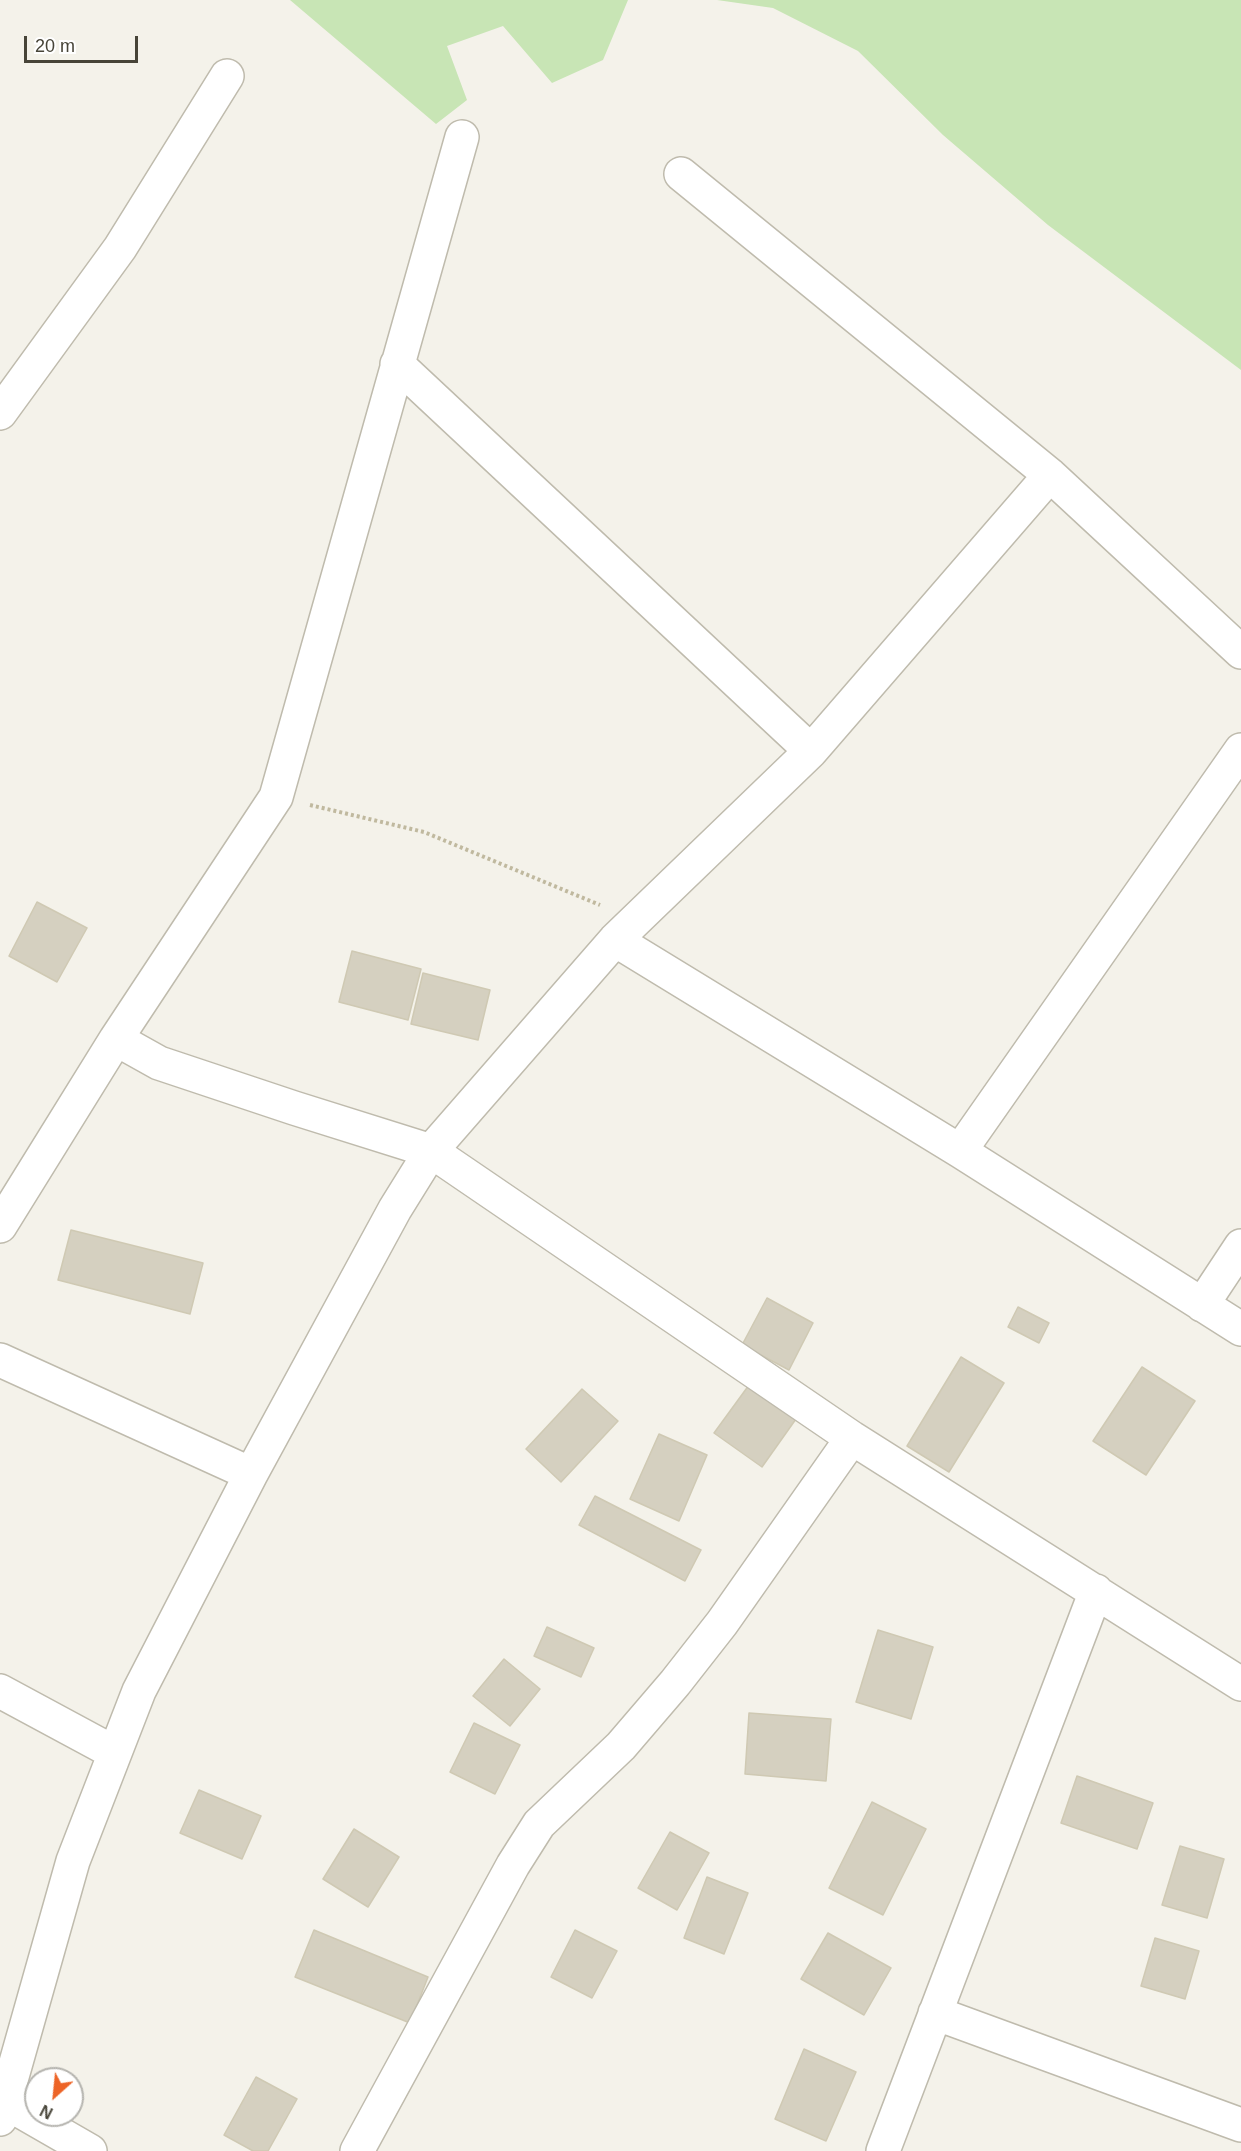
<!DOCTYPE html>
<html>
<head>
<meta charset="utf-8">
<style>
	body { margin:0 }
	#map { position:relative; width:1241px; height:2151px; overflow:hidden; background:#f4f2ea; font-family:Arial,sans-serif }
	canvas { display:block }
	.north { position:absolute; left:24px; top:2067px; width:60px; height:60px; box-sizing:border-box; background:#fff; border:2px solid #b5b4af; border-radius:50%; rotate:207deg; font-size:16px; font-weight:700; line-height:24px; text-align:center; color:#474438 }
	.north::after { content:''; display:block; margin:auto; width:21px; height:27px; background:#ed6427; clip-path:polygon(50% 0,100% 100%,50% 72%,0 100%) }
	.scale { position:absolute; left:24px; top:36px; width:114px; height:27px; box-sizing:border-box; border:3px solid #474438; border-top:0; padding-left:8px; font-size:18px; line-height:21px; white-space:nowrap; color:#474438; -webkit-text-stroke:4px #fff; paint-order:stroke }
</style>
</head>
<body>
<div id="map">
<canvas width="1241" height="2151"></canvas>
<div class="north">N</div>
<div class="scale">20 m</div>
</div>
<script>
const c = document.querySelector('canvas').getContext('2d');
c.lineJoin = 'round';
function fillPath(path, color) { c.fillStyle = color; c.fill(path, 'evenodd'); }
function strokePath(path, color, width, dash) { c.strokeStyle = color; c.lineWidth = width; c.lineCap = dash ? 'butt' : 'round'; c.setLineDash(dash || []); c.stroke(path); }
fillPath(new Path2D(`
	M290,0h338l-25,60 -51,23 -49,-57 -56,20 20,54 -31,24z
	M717,0h524v370l-193,-145 -105,-90 -85,-84 -85,-43z`), '#c8e5b5');
const building = new Path2D(`
	M37,902l50,26 -30,54 -48,-26z
	M352,951l69,18 -13,51 -69,-18z
	M423,973l67,17 -12,50 -67,-16z
	M71,1230l132,33 -13,51 -132,-34z
	M767,1298l46,25 -24,47 -47,-25z
	M1018,1307l31,16 -10,20 -31,-16z
	M961,1357l43,26 -55,89 -42,-26z
	M1142,1367l53,34 -49,74 -53,-34z
	M749,1385l47,34 -34,48 -48,-34z
	M582,1389l36,32 -57,61 -35,-33z
	M659,1434l48,21 -28,66 -49,-22z
	M595,1496l106,54 -16,31 -106,-56z
	M547,1627l47,21 -13,29 -47,-21z
	M878,1630l55,17 -22,72 -55,-17z
	M504,1659l36,30 -30,37 -37,-30z
	M749,1713l82,6 -5,62 -81,-7z
	M474,1723l46,22 -25,49 -45,-22z
	M1077,1776l76,27 -16,46 -76,-26z
	M199,1790l62,26 -19,43 -62,-26z
	M872,1802l54,27 -43,86 -54,-27z
	M354,1829l45,28 -31,50 -45,-28z
	M670,1832l39,21 -32,57 -39,-22z
	M1180,1846l44,13 -17,59 -45,-13z
	M707,1877l41,16 -24,61 -40,-16z
	M314,1930l114,47 -18,46 -115,-46z
	M575,1930l42,21 -25,47 -41,-21z
	M828,1933l63,35 -27,47 -63,-36z
	M1155,1938l44,13 -14,48 -44,-13z
	M804,2049l52,23 -30,69 -51,-22z
	M256,2077l41,22 -29,52h-15l-29,-16z`);
fillPath(building, '#d5d0c0');
strokePath(building, '#cfc9b3', 1.5);
const minor = new Path2D(`
	M681,174l369,301 191,177
	M397,364l414,387
	M0,413l120,-165 107,-172
	M615,940l345,211 281,178
	M116,1039l43,24 135,45 137,43 421,287 389,246
	M960,1151l281,-401
	M0,1226l116,-187 160,-242 186,-660
	M1202,1305l39,-59
	M0,1360l251,114
	M0,1691l115,62
	M935,2013l306,112
	M5,2102l85,49
	M0,2119l73,-258 66,-170 112,-217 144,-265 36,-58 184,-211 196,-189 239,-276
	M357,2151l156,-286 26,-41 82,-78 54,-63 47,-60 130,-185
	M883,2151l213,-560`);
strokePath(minor, '#bfbbad', 36);
strokePath(new Path2D(`
	M310,805l114,27 176,73`), '#c0b99f', 4, [3, 3]);
strokePath(minor, '#fff', 33);
</script>
</body>
</html>
